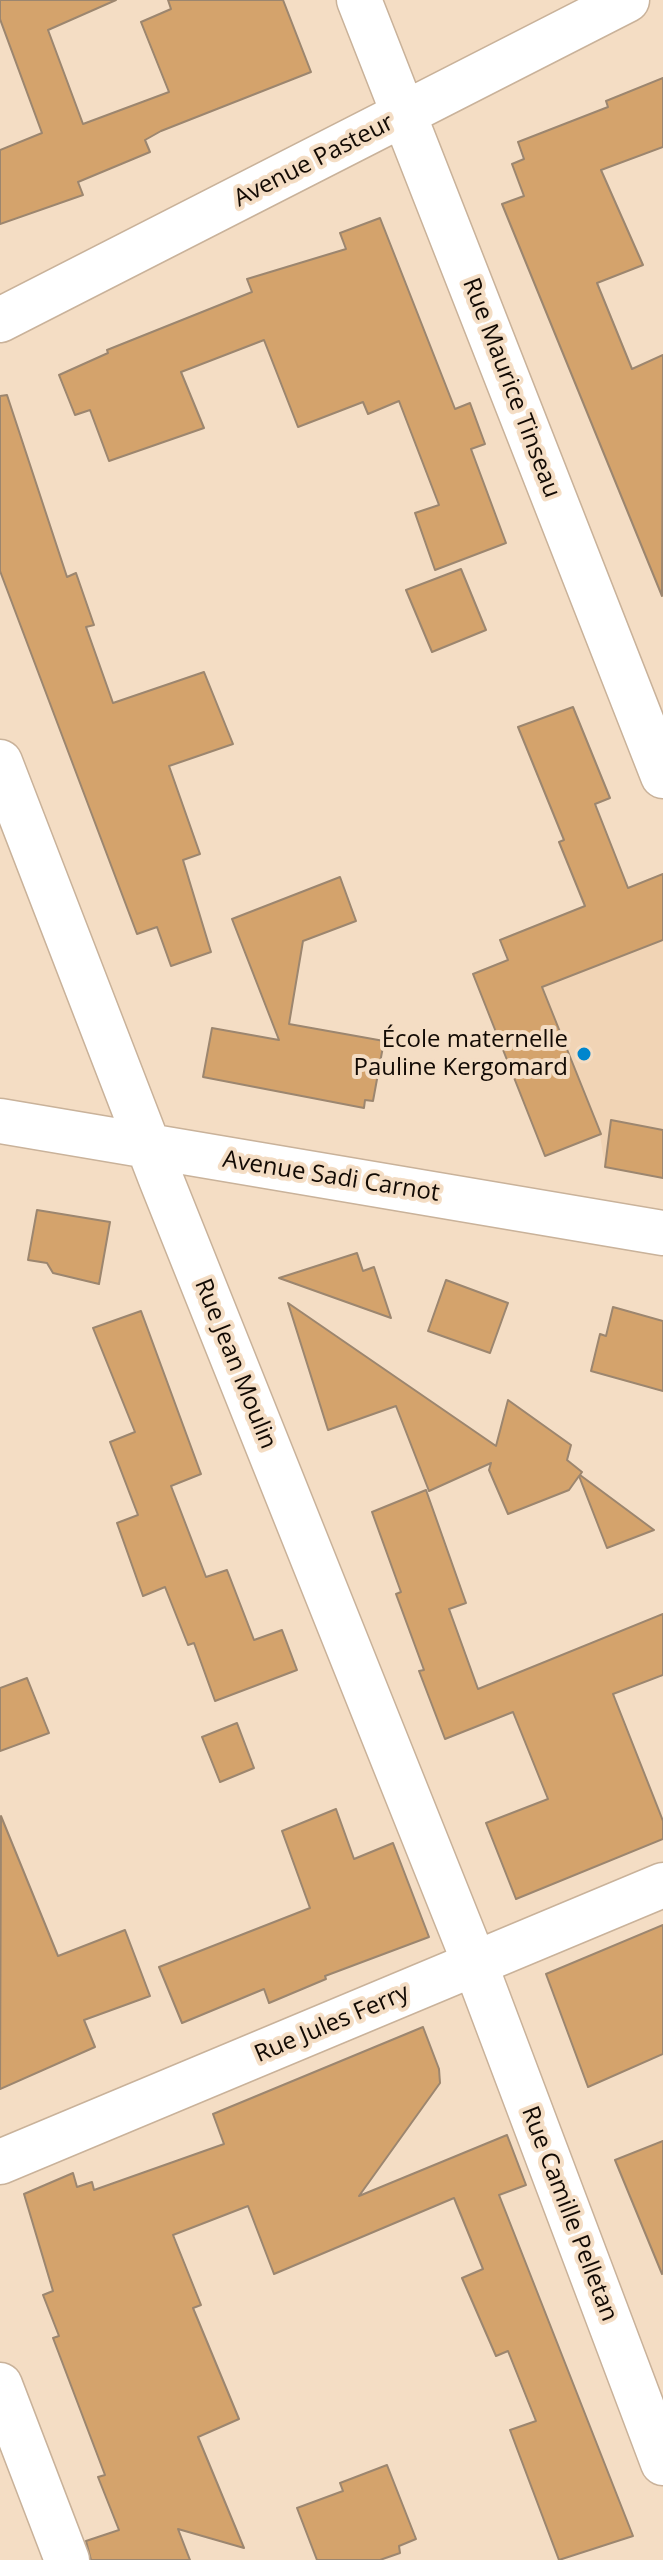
<!DOCTYPE html>
<html>
<head>
<meta charset="utf-8">
<style>
	body { margin:0 }
	canvas { display:block; background:#f4ddc4 }
</style>
</head>
<body>
<canvas width="663" height="2560"></canvas>
<script>
const c = document.querySelector('canvas').getContext('2d');
c.lineJoin = 'round';
function fillPath(path, color) { c.fillStyle = color; c.fill(path, 'evenodd'); }
function strokePath(path, color, width, dash) { c.strokeStyle = color; c.lineWidth = width; c.lineCap = dash ? 'butt' : 'round'; c.setLineDash(dash || []); c.stroke(path); }
function drawText(font, color, halo, rows, align = 'center') {
  c.font = font + ' "Open Sans",sans-serif'; c.lineWidth = 8; c.setLineDash([]); c.textBaseline = 'middle'; c.strokeStyle = halo; c.fillStyle = color; for (const [text, x, y, turn = 0] of rows) {
    c.save(); c.translate(x, y); c.rotate((+turn || 0) * Math.PI / 180); c.textAlign = isNaN(turn) ? turn : align; if (halo) c.strokeText(text, 0, 0); c.fillText(text, 0, 0); c.restore();
  }
}
fillPath(new Path2D(`
	M663,874v304l-58,-11 -5,-32 -55,21 -72,-182 35,-14 -8,-20z`), '#f1d4b5');
const building = new Path2D(`
	M0,0h116l-68,30 35,94 86,-32 -28,-70 30,-13 -3,-9h115l28,72 -150,59 -16,9 5,12 -72,30 5,13 -83,29v-74l42,-17 -42,-114z
	M663,78v69l-62,23 42,95 -46,18 35,86 31,-14 -1,241 -160,-392 22,-8 -12,-32 12,-5 -6,-17 90,-35 -2,-6z
	M380,218l75,191 15,-6 15,41 -14,5 35,94 -71,27 -20,-57 24,-8 -40,-104 -31,13 -5,-12 -65,25 -34,-87 -83,32 23,56 -95,33 -19,-51 -15,5 -16,-40 49,-22 -1,-3 145,-58 -5,-13 99,-30 -6,-16z
	M7,395l60,182 9,-4 18,52 -8,2 27,76 91,-31 29,72 -64,22 31,88 -17,6 28,92 -40,14 -14,-39 -20,7 -137,-363v-175z
	M461,569l25,61 -54,22 -26,-62z
	M573,707l37,91 -15,6 33,84 35,-14v66l-121,47 59,147 -56,22 -72,-182 35,-14 -8,-20 85,-34 -26,-64 5,-2 -46,-113z
	M340,877l16,44 -53,20 -14,83 95,17 -11,60 -8,-1 -1,8 -161,-31 9,-49 67,12 -47,-121z
	M611,1120l52,10v48l-58,-11z
	M37,1210l73,12 -11,62 -46,-11 -6,-10 -19,-3z
	M357,1253l6,18 11,-4 17,51 -112,-40z
	M446,1280l62,23 -18,50 -62,-22z
	M288,1303l208,143 12,-46 63,45 -4,15 15,12 -2,3 74,55 -47,18 -28,-72 -10,14 -61,24 -19,-44 2,-7 -62,28 -33,-85 -68,24z
	M613,1307l50,14v70l-72,-20 9,-37 6,2z
	M141,1311l60,163 -30,12 35,91 21,-7 27,70 28,-10 15,40 -82,31 -21,-58 -6,2 -23,-58 -22,9 -26,-73 21,-8 -28,-73 25,-10 -42,-104z
	M426,1490l40,113 -17,6 29,80 185,-75v61l-50,19 50,127v18l-147,60 -30,-76 62,-24 -35,-87 -68,27 -26,-68 5,-1 -28,-76 5,-2 -29,-80z
	M27,1678l22,55 -49,18v-63z
	M237,1723l17,45 -34,14 -18,-45z
	M336,1809l18,50 39,-16 36,94 -104,39 1,3 -57,24 -5,-14 -82,34 -23,-56 151,-59 -28,-77z
	M1,1816l57,140 67,-26 25,66 -66,24 11,27 -95,42z
	M663,1925v129l-75,33 -42,-113z
	M423,2027l16,42 1,14 -81,113 148,-61 19,50 -27,10 134,341 -74,24 -49,-130 26,-9 -28,-70 -12,5 -34,-78 21,-9 -29,-71 -180,76 -26,-68 -75,29 28,70 -8,3 46,111 -41,18 46,111 -66,-19 12,31h-99l-5,-19 33,-11 -21,-53 7,-2 -52,-137 6,-2 -16,-41 10,-4 -29,-97 49,-21 4,14 15,-5 2,8 130,-46 -11,-30z
	M663,2141v132l-1,1 -47,-114z
	M387,2465l29,74 -17,7 1,7 -20,7h-63l-20,-52 46,-17 -3,-8z`);
fillPath(building, '#d4a36c');
strokePath(building, '#9c866f', 2);
const minor = new Path2D(`
	M359,0l304,776
	M0,320l627,-320
	M0,762l161,417 314,785 188,499
	M0,1121l663,112
	M0,2162l663,-277
	M0,2385l67,175`);
strokePath(minor, '#c9b29a', 47);
strokePath(minor, '#fff', 44);
for (const [x, y, r, color] of [
	[584,1054,8,"#0086cd"]
]) { const dot = new Path2D(); dot.arc(x, y, r, 0, 2 * Math.PI); c.fillStyle = color; c.fill(dot); strokePath(dot, '#f4ddc4', 3); }
drawText('24px', '#120a04', '#f4ddc4', [
	["Avenue Pasteur",314,161,-27],
	["Rue Maurice Tinseau",511,388,69],
	["Avenue Sadi Carnot",331,1177,9],
	["Rue Jean Moulin",235,1364,68],
	["Rue Jules Ferry",332,2024,-23],
	["Rue Camille Pelletan",569,2214,69]
]);
drawText('24px', '#120a04', '#f4ddc4', [
	["École maternelle",568,1040],
	["Pauline Kergomard",568,1068]
], 'right');
</script>
</body>
</html>
